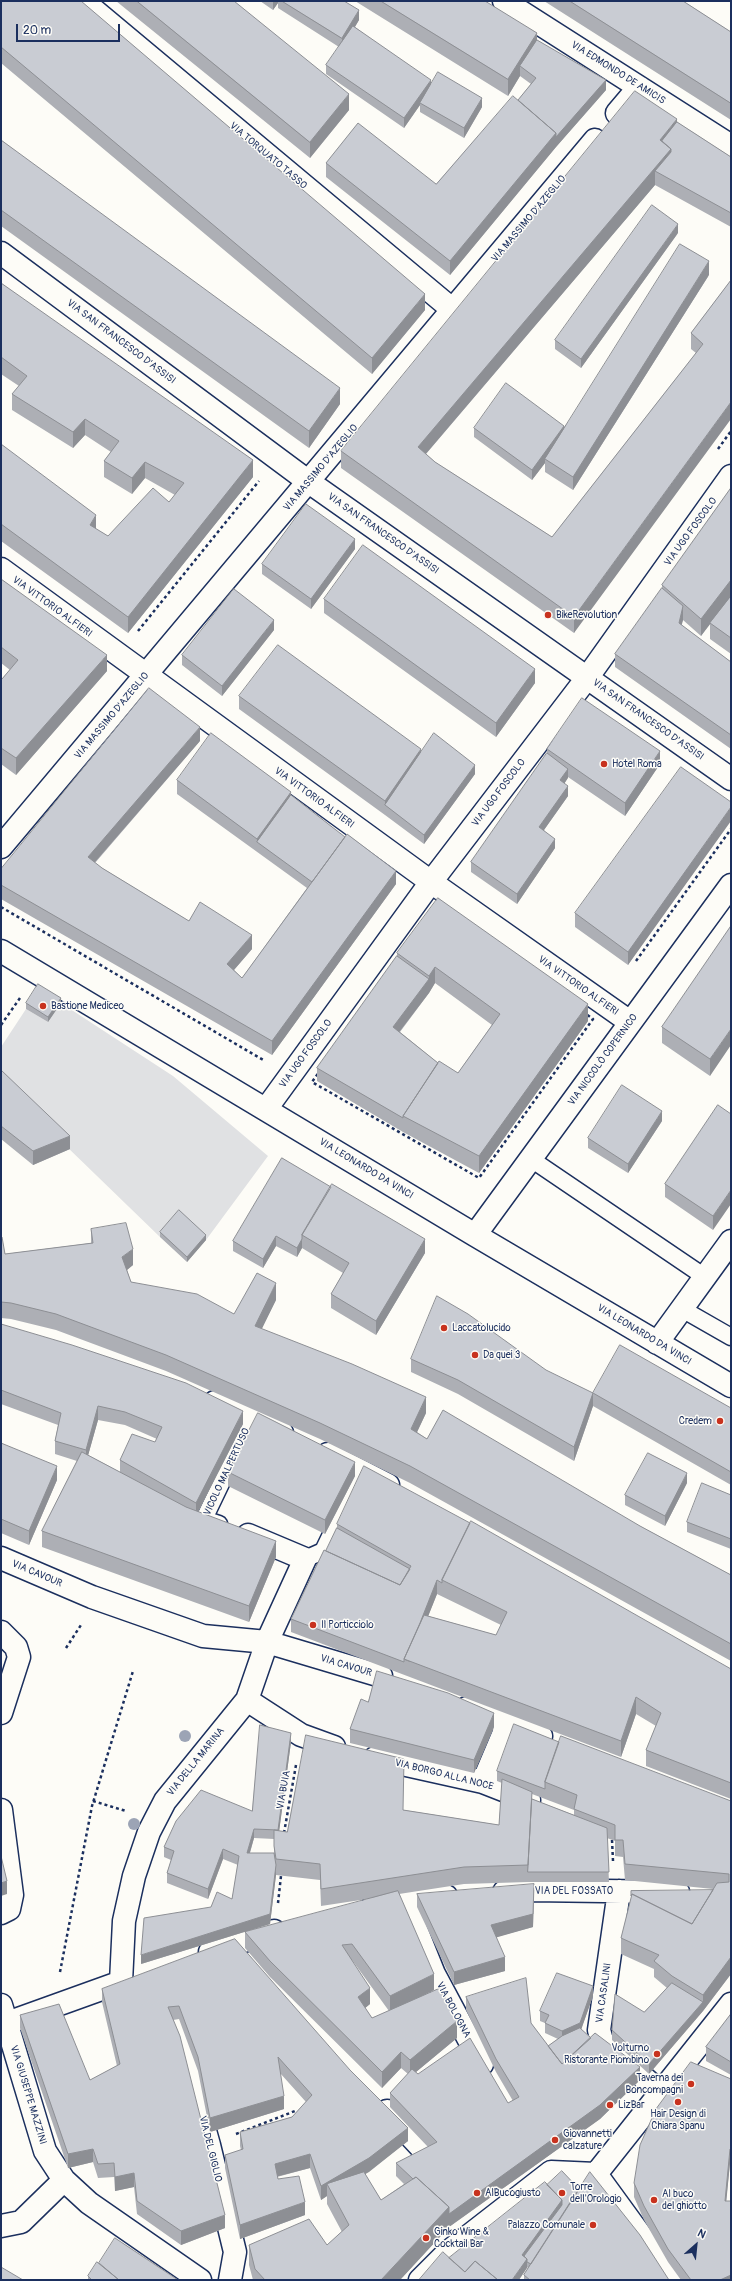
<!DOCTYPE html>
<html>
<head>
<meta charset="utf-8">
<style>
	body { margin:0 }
	#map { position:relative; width:732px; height:2281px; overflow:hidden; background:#fdfcf7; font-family:Pangolin,sans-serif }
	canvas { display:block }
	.frame { position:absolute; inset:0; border:2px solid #1b2f5e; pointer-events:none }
	.north { position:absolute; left:676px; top:2225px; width:40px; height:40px; -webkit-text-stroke:3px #fdfcf7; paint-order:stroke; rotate:27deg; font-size:11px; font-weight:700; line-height:16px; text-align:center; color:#1b2f5e }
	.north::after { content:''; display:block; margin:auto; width:14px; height:18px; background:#1b2f5e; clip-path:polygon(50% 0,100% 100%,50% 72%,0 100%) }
	.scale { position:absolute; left:16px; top:24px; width:104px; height:18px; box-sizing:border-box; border:2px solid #1b2f5e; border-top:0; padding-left:5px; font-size:12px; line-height:14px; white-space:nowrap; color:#1b2f5e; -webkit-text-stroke:3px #fdfcf7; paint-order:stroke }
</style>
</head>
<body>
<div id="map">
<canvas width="732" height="2281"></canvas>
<div class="frame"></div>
<div class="north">N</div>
<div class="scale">20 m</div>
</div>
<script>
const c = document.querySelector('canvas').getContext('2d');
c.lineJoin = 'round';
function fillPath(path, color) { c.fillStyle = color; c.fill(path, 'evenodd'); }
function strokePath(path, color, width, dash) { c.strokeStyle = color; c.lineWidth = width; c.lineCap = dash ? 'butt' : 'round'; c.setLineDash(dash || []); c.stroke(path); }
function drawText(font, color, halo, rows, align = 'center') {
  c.font = font + ' Pangolin,sans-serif'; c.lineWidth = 3; c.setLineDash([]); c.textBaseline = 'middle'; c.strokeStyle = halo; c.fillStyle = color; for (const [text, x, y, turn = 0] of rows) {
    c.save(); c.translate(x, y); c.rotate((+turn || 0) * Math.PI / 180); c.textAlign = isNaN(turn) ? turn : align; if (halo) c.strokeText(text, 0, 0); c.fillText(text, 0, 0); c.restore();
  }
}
fillPath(new Path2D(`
	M61,1003l112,73 95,80 -62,84 -27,-25 -19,22 -159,-154v-36l25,-38 22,13z`), '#e0e1e3');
const service = new Path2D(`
	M531,1159l174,118
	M682,1309l49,28
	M219,1524l-15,-5 48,-100
	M305,1559l18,-8 39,-81`);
const pedestrian = new Path2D(`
	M215,1402l67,31
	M328,1454l60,31
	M467,1708l74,28
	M375,1758l108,24 46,18
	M483,1782l25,-59
	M619,1891l-20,139 3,11 59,52
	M504,1892l27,-2 147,2
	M404,1899l30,75 48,90
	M373,1906l31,-7 42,-3
	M210,1952l64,-21
	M174,2020l35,125 26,107 -5,28
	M387,2111l44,47
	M596,2174l51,70 24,36
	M580,2198l16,-24 135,-170
	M420,2280l28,-28 103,-80 45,2`);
const minor = new Path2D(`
	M83,1l370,309
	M504,1l227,145
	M617,113l22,-26
	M1,253l308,229 422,297
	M1,569l430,313 199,140
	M1,847l594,-707
	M1,951l474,284 256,151
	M266,1109l165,-227 156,-204 144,-202
	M475,1235l256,-350
	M657,1343l74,-102
	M1,1558l91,39 111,39 64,6 114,34
	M1,1632l15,15 3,10 -18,56
	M247,1700l54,35 33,12
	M1,1810l11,85 -3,14 -8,4
	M1,2005l44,146 19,29 25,23 111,77
	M7,2023l114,-41 3,-61 10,-45 15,-44 16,-31 82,-101 20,-58 38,-83 -57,-24
	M1,2226l20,-4 43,-42`);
strokePath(service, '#1b2f5e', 19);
strokePath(pedestrian, '#1b2f5e', 25);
strokePath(minor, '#1b2f5e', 25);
strokePath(new Path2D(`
	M718,449l13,-18
	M138,631l121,-150
	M1,907l264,154
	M436,907l157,112 -114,159 -167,-96z
	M636,961l95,-132
	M1,1025l19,-27
	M66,1648l15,-23
	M93,1801l33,10
	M284,1833l12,-68
	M612,1840l1,21
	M278,1903l3,-27
	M60,1972l32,-166 41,-135
	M236,2134l59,-23`), '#1b2f5e', 2.5, [3, 3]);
strokePath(service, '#fdfcf7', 16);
strokePath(pedestrian, '#fdfcf7', 22);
strokePath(minor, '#fdfcf7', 22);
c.fillStyle = '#9ca4b5';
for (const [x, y] of [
	[185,1736],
	[134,1824]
]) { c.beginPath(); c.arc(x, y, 6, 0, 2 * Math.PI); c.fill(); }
fillPath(new Path2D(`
	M1,1l424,309 -53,64 -371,-311z
	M116,1h118l115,109 -39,48z
	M260,1h84l15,19 -4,7 76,58 51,22 -18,31 -44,-26v-7l-16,23 -78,-54v-9l13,-18 -61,-39v-5l-5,7z
	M355,1h130l52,39 69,50 -50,57 -106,128 -124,-98v-14l110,21 82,-84 13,-16 -11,-8 -12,20z
	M544,1h139l48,31v88z
	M677,122l54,35v70l-76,-42 -229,269 9,8 117,75 144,-184 -5,-4v-16l40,-53 -157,353 -233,-165v-17z
	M1,140l339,264 -31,44 -308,-222z
	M678,233l-97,135 -26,-19v-9z
	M709,275l-136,215 -28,-18v-9l-13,17 -58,-43v-9l90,-1z
	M1,283l252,194 -125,156 -127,-92v-97l95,85 12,7 61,-34 6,-7 -30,-17 -13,16 -28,-17v-16l7,-9 -26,-17 -12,13 -61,-38v-16l7,-8 -18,-12z
	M731,488v166l-21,-15v-16l-9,13 -18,-16 -2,5 50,37v87l-116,-82v-13l47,-66v-3z
	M355,549l-44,60 -49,-35v-10z
	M1,579l106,92 -91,104 -15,-11v-85h1l8,-9 -9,-7z
	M324,599l211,84 -39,54 -172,-124z
	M274,630l-52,66 -40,-31v-10z
	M239,696l182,56 54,22 -51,70 -39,-29 -146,-106z
	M200,741l-105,122 7,5 87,53 63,28 -18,21 8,8 65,-90 -130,-94v-14l114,15 105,89 -124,171 -271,-156v-30z
	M547,749l113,15 -35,52 -57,-39 -4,7 4,12 -24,34 11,18 -38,56 -46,-32v-10l76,-109z
	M731,802l-103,163 -53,-38v-14z
	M731,926l-21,150 -48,-33v-16z
	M397,953l191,68 -109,152 -76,-41 -86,-51v-13l80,-112zM435,983l57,42 -34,48 -20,-10 -38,-31 29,-39z
	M26,1003h35l-13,19 -22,-13z
	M1,1070l69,79 -37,16 -32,-26z
	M718,1105l-5,125 -48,-33v-13z
	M662,1121l-34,52 -40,-25v-10z
	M282,1158l143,95 -49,82 -45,-27v-14l12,-21 -41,-25 -5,9 -21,-11 -13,22 -30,-17v-10z
	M91,1229l42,36 -6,5 4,12 103,32 42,-14 -15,29 165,84 -9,19 10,7 213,87 91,49v86l-321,-178 -90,-44 -154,-68 -110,-41 -45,-11 -10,-1v-81l4,17 86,-11z
	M160,1232l46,8 -19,22 -27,-25z
	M1,1324l242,100 -45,88 78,45 -27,65 -207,-75v-16l35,-70 -22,-7v-13l3,-16 -57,-21zM98,1420l27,5 32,14 -2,3 -35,18v12l-32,-17z
	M411,1359l182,34 138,15v77l-138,-79 -19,55 -116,-67 -47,-22z
	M1,1443l56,37 -28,65 -28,-12z
	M228,1472l127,4 -30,58 -97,-48z
	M687,1483l-22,43 -40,-21v-10z
	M731,1495v54l-44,-17v-10z
	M337,1524l394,145v130l-85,-33v-16l10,-24 -20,-12 -15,43 -330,-125v-13l35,-68 11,-23zM437,1594l64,31 -5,10 -68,-19z
	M368,1702l126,25 -20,46 -124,-30v-14z
	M291,1742l-12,89 8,1 117,-22 95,15 3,-42 -5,-2v-10l62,-29 172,59v173l-28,37 -54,63 -37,-34v-10l32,-18 23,-24 -13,-11v-8l-33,-15v-16l92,-49 -88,-9 -2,-23 -8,-1v-15l-8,-3 2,44h-81l-64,2 -65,10 35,96 -8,4 31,44 -41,34 2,2 90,29 5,-2 -17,-29 -30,-62v-13l65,26 17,23 10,-7 -13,-6v-10l-5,-2v-10l53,-15 -12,33 59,51 -40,39 -151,108 -49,53h-147l-4,-15v-20h78l15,-13 -15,-28v-8l-6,4 -11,-32 -33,9 1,2 27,36 -65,24 -15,-71v-13l16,-5 -1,-4v-14l52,-15 14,-15 -26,-29 4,36 -74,23 -12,-61 -19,-52 -6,1 52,208 -44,17 -44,-31 -3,-27 -19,4 -1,-14 -16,1 -5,-16 -25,6 -48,-140v-13l70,65 27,-14 -15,-64v-13l133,-50 173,202 -43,33 16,26 23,-16 -8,-8v-13l32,-16 -38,-40v-14l18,-19 -7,-6 -19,20 -112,-111 -25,-29v-16l129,-34 -53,8 -1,-26 -44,-5 -6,49 -129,40 70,-57 21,-8 6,-34 -15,-6 -15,40 -41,-16v-10l4,-13 -7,-3v-10l88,-36zM532,1794l42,16v5l-42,-16zM254,1838l20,1v14h-24zM352,1960l37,51 -17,7 -7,-10 5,-4z
	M417,1894l117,4 -1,29 -37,10 9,34 -51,14 -37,-78z
	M731,2014v61l-25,-14v-14z
	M731,2079v84h-1l-4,38 5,79h-50l-13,-18 -24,-42 -10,-23v-14z
	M547,2185l122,95h-145v-5l4,-7 -1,-1v1l-78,-10z
	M99,2263l79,17h-90v-4z`), '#adafb5');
fillPath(new Path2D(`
	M273,1h5v2l-5,7z
	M359,10v10l-17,28v-10z
	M537,33v16l-17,17v10l-12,20v-17z
	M431,80v10l-11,13v2l-16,23v-10z
	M606,80v10l-50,57 -106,128v-14l106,-128z
	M349,94v16l-39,48v-16z
	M482,98v9l-18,31v-10z
	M677,119v17l-10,12 -7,-8z
	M671,149v16l-16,6v14l-237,278v-16z
	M678,224v9l-97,135v-9z
	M709,261v14l-136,215v-13z
	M425,294v16l-53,64v-16z
	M340,388v16l-31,44v-17z
	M731,402v17l-157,214v-16z
	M85,419v16l-12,13v-16z
	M564,426v9l-19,24v4l-13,17v-10z
	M253,460v17l-125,156v-16z
	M145,462v16l-13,16v-16z
	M96,515v17l-6,-7z
	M355,539v10l-44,60v-10z
	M731,580v17l-30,39v-17z
	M683,606v14l-4,16v-13z
	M274,620v10l-52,66v-10z
	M107,655v16l-91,104v-17z
	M535,669v14l-39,54v-14z
	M200,727v14l-112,129v-13z
	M421,749v13l-36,43v-4z
	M660,751v13l-35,52v-13z
	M475,765v9l-51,70v-9z
	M568,769v9l-8,12v-10z
	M568,786v10l-29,41v-10z
	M291,792v13l-34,37v-3z
	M731,807v14l-103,144v-13z
	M555,839v9l-38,56v-10z
	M396,871v13l-124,171v-14z
	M252,935v14l-25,29v-14z
	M435,967v16l-6,10 -36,47v-13l36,-48v-3z
	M61,998v5l-13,19v-5z
	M588,1004v17l-109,152v-17z
	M731,1029v16l-21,31v-17z
	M662,1111v10l-34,52v-9z
	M70,1136v13l-37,16v-14z
	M731,1190v14l-18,26v-14z
	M206,1235v5l-19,22v-5z
	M276,1236v10l-13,22v-9z
	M302,1239v9l-5,9v-9z
	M425,1239v14l-49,82v-14z
	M133,1249v16l-11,9v-17z
	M276,1283v17l-21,43v-17z
	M593,1393v13l-19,55v-14z
	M426,1397v16l-15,32v-16z
	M98,1406v14l-12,43v-13z
	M243,1411v13l-47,92v-13z
	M355,1462v14l-30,58v-14z
	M57,1466v14l-28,65v-14z
	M687,1473v10l-22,43v-10z
	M276,1541v16l-27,65v-16z
	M437,1580v14l-27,68 -5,-2z
	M636,1697v17l-15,43v-16z
	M494,1713v14l-20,46v-13z
	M291,1733v9l-13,98v-10z
	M254,1829v9l-7,24v-9z
	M223,1849v10l-15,40v-10z
	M276,1865v10l-6,49 -129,40v-9l129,-41z
	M7,1881v13l-6,2v-13z
	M534,1884l-1,43 -42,12v-14z
	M505,1957v14l-51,14v-13z
	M731,1957v17l-28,37v-16z
	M434,1974v16l-44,22v-16z
	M593,1986v10l-13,37 -18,8v-10z
	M370,1988v16l-12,10v-17z
	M703,2002v9l-54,63v-10z
	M457,2021v17l-47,39v-17z
	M401,2052v16l-19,20v-16z
	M640,2067v13l-40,39 -151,108 -49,53h-19l68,-73z
	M284,2096v13l-74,23v-14z
	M408,2128v13l-39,31 -37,21 -5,-9v12l-6,4v-14z
	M93,2149v13l-25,6v-14z
	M730,2149v14l-5,52v-14z
	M310,2154v14l-35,9v-13z
	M134,2173v14l-19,4v-14z
	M562,2200v10l-38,51 -2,-6z
	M305,2202v13l-65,24v-14z
	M225,2215v13l-44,17v-14z
	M527,2259v9l-8,12h-7z
	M731,2275v5h-11z`), '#8d8f94');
const building = new Path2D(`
	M1,1h80l344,293 -53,64 -371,-311z
	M137,1h97l115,93 -39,48z
	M282,1h62l15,9 -17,28z
	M381,1h104l52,32 -29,46z
	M570,1h113l48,31v71z
	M353,26l78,54 -27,38 -78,-53z
	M537,40l69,40 -50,57v-4l-38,-33 18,-22 -16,-12z
	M438,72l44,26 -18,30 -44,-25z
	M635,91l42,28 -17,21 11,9 -253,298 17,15 117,75 151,-193 -12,-11 40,-53v122l-157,215 -233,-166z
	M513,96l43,37 -106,128 -124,-98 32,-40 78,61z
	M677,122l54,35v56l-76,-42 16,-19v-3l-9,-8z
	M1,140l339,248 -31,43 -308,-221z
	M652,205l26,19 -97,135 -26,-19z
	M680,244l29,17 -136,216 -28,-18z
	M1,283l252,177 -125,157 -127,-93v-80l95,71 -6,10 18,11 45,-48 16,14 15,-19 -39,-21 -13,16 -28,-17 15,-20 -34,-22 -12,13 -61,-38 15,-18 -26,-19z
	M506,383l58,43 -32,44 -58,-42z
	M731,488v92l-30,39 -39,-34z
	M306,504l49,35 -44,60 -49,-35z
	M363,545l172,124 -39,54 -172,-124z
	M1,579l106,76 -91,103 -15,-10v-69h1l16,-19 -17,-13z
	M662,588l21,18 -4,17 52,39v73l-116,-81z
	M234,589l40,31 -52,66 -40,-31z
	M731,596v42l-21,-15z
	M278,645l143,104 -36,52 -146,-105z
	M149,688l51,39 -112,130 14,11 87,53 11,-19 52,33 -25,29 15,14 105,-144 49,37 -124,170 -271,-156v-16z
	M582,698l78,53 -35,52 -78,-54z
	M211,733l80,59 -34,47 -80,-59z
	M434,733l41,32 -51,70 -39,-30z
	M547,753l21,16 -8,11 8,6 -29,41 16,12 -38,55 -46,-32z
	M681,767l50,35v5l-103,145 -53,-39z
	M291,795l54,42 -33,45 -55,-40z
	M438,898l150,106 -109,152 -76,-40 36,-55 19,12 42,-59 -65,-47 -6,9 -32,-23z
	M731,926v103l-21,30 -48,-32z
	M397,956l32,23 -36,48 45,36 -35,53v2l-86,-50z
	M38,984l23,14 -13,19 -22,-14z
	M1,1070l69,66 -37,15 -32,-25z
	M622,1085l40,26 -34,53 -40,-26z
	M718,1105l13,9v76l-18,26 -48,-32z
	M282,1158l49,29 -29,48v4l-5,9 -21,-12 -13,23 -30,-18z
	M332,1184l93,55 -49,82 -45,-27 18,-31 -47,-28z
	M179,1210l27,25 -19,22 -27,-25z
	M126,1223l7,26 -11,8 9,25 66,12 37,20 23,-41 19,10 -21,43 97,38 74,33 -15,32 16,10 16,-29 197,116 91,49v69l-321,-178 -90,-43 -154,-68 -110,-41 -45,-11 -10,-1v-65h1l3,17 88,-11 -2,-14z
	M437,1296l31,18 78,56 47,23 -19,54 -116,-67 -47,-21z
	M1,1324l71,21 114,38 57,28 -47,92 -76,-43 12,-26 23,8 7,-15 -37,-15 -27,-6 -12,44 -31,-9 6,-28 -60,-23z
	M620,1345l111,63v64l-138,-79z
	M258,1413l97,49 -30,58 -97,-48z
	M1,1443l56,23 -28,65 -28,-12z
	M82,1452l104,55 90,34 -27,65 -207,-75z
	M648,1453l39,20 -22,43 -40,-21z
	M364,1466l106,57 -28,57v3l-5,-3 -17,43 -16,36v3l-113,-43 33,-69 76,35 11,-19 -74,-42z
	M702,1483l29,12v44l-44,-17z
	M471,1521l260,148v114l-85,-33 15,-37 -25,-16 -15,44 -217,-82 20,-44 72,20 11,-23 -65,-32z
	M337,1528l73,41 -10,16 -74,-34z
	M377,1671l71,22 46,20 -20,47 -124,-31 11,-30 7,3z
	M514,1724l45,18 -14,40v7l-48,-18z
	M260,1725l31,8 -13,97 -24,-1 -7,24h27l2,12 -6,49 -129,41 3,-37 67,-11 6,-15 15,7 7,-43 -16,-7 -15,40 -41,-16 7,-22 -10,-4 12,-26 25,-31 51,21z
	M306,1735l98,24 -1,51 96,15 3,-46 30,13 -4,73 -64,2 -143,22 -1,-25 -44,-5 -2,-13v-16l13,2z
	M561,1736l170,65v156l-28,38 -31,-19 -18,-15 5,-6 -38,-17 11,-44 60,30 25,-41 12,-1v-8l-104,-10 -2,-24h-8v-15l-41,-16 3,-14 -32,-13z
	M532,1799l75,29 2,44h-81z
	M1,1856l6,25 -6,2z
	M534,1884l-1,30 -42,11 14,32 -51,15 -37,-78z
	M713,1890l-21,34 -60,-30 -1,2v-5z
	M398,1891l36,83 -44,22 -38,-52 -10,1 28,43 -12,9 14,21 68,-30 17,33 -47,39 -9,-8 -19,20 -112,-111 -25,-29z
	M235,1939l115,131 58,58 -39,30 -48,28 -11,-32 -35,10 3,15 21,-3 6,26 -65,23 -15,-70 18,-6 -3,-17 52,-15 20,-22 -34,-38 6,39 -74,22 -12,-61 -19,-51 -11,1 12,29 45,179 -44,16 -44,-30 -3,-28 -19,4 -1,-14 -16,1 -5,-15 -25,5 -48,-139 39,-11 31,76 30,-16 -18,-75z
	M557,1973l36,13 -13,37 -18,8 -17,-8 4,-8 -9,-4z
	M526,1978l5,45 31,41 33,-31 45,34 -40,38 -151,109v-7l-33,-30 -3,2 -17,-16 41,-21 -47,-49 22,-24 6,5 52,-36 38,65 11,-6 -23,-38 -30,-62z
	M672,1983l31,19 -54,62 -37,-34 3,-36 29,18z
	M731,2014v48l-25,-15z
	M580,2028l11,10 -29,26 -14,-18 14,-10z
	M691,2062l40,17v70h-1l-5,52h6v74l-11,5h-29l-23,-31 -24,-43 -10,-23 6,-38 16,-36z
	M562,2171l17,18 -2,2h1l-47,73 -4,-2v-3l-3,-3 38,-51v-5l-15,-15z
	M364,2172l17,28 35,-23 33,30 -68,73h-116l-10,-11 -6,-24 60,-26 18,26 22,-20 -22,-41z
	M590,2172l50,63 29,45h-139l-6,-5z
	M545,2182l17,18 -40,55 5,4 -15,21h-14l-23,-19 -10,11 -16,-14z
	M115,2238l63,42h-59l-20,-17z
	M443,2252l22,20 10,-11 23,19h-79z
	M97,2262l22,18h-27l-4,-4z
	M1,2267l22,13h-22z`);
fillPath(building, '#c9ccd3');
strokePath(building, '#8d8f94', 1);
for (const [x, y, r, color] of [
	[548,615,4,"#c8321e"],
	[604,764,4,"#c8321e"],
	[43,1006,4,"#c8321e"],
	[444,1328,4,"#c8321e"],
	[475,1355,4,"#c8321e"],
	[720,1421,4,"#c8321e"],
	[313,1625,4,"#c8321e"],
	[657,2054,4,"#c8321e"],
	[691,2084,4,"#c8321e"],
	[678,2102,4,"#c8321e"],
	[610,2105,4,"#c8321e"],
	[555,2140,4,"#c8321e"],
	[477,2193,4,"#c8321e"],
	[562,2193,4,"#c8321e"],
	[654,2200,4,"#c8321e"],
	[593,2225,4,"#c8321e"],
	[426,2238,4,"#c8321e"]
]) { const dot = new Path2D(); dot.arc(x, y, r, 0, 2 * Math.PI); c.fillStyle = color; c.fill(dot); strokePath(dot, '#fdfcf7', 1.5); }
drawText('10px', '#1b2f5e', '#fdfcf7', [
	["VIA EDMONDO DE AMICIS",618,73,32],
	["VIA TORQUATO TASSO",268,156,40],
	["VIA MASSIMO D'AZEGLIO",529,219,-50],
	["VIA SAN FRANCESCO D'ASSISI",121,342,37],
	["VIA MASSIMO D'AZEGLIO",321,468,-50],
	["VIA UGO FOSCOLO",691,532,-54],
	["VIA SAN FRANCESCO D'ASSISI",383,534,35],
	["VIA VITTORIO ALFIERI",52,607,36],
	["VIA MASSIMO D'AZEGLIO",112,716,-50],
	["VIA SAN FRANCESCO D'ASSISI",648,720,35],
	["VIA UGO FOSCOLO",499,793,-53],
	["VIA VITTORIO ALFIERI",314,798,36],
	["VIA VITTORIO ALFIERI",578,986,35],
	["VIA UGO FOSCOLO",306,1054,-54],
	["VIA NICCOLÒ COPERNICO",603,1060,-54],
	["VIA LEONARDO DA VINCI",366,1169,31],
	["VIA LEONARDO DA VINCI",644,1335,31],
	["VICOLO MALPERTUSO",227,1472,-65],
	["VIA CAVOUR",37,1574,23],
	["VIA CAVOUR",346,1666,17],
	["VIA DELLA MARINA",196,1762,-51],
	["VIA BORGO ALLA NOCE",444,1775,14],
	["VIA BUIA",284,1790,-80],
	["VIA DEL FOSSATO",574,1891],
	["VIA CASALINI",604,1993,-82],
	["VIA BOLOGNA",453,2010,62],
	["VIA GIUSEPPE MAZZINI",28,2095,73],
	["VIA DEL GIGLIO",210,2149,76]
]);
drawText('10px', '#1b2f5e', '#fdfcf7', [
	["BikeRevolution",556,615],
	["Hotel Roma",612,764],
	["Bastione Mediceo",51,1006],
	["Laccatolucido",452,1328],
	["Da quei 3",483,1355],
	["Credem",712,1421,"right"],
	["Il Porticciolo",321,1625],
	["Volturno",649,2048,"right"],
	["Ristorante Piombino",649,2060,"right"],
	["Taverna dei",683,2078,"right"],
	["Boncompagni",683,2090,"right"],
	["LizBar",618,2105],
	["Hair Design di",678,2114,"center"],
	["Chiara Spanu",678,2126,"center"],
	["Giovannetti",563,2134],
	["calzature",563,2146],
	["Torre",570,2187],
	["dell'Orologio",570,2199],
	["AlBucogiusto",485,2193],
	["Al buco",662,2194],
	["del ghiotto",662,2206],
	["Palazzo Comunale",585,2225,"right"],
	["Ginko Wine &",434,2232],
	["Cocktail Bar",434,2244]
], 'left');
</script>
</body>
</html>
